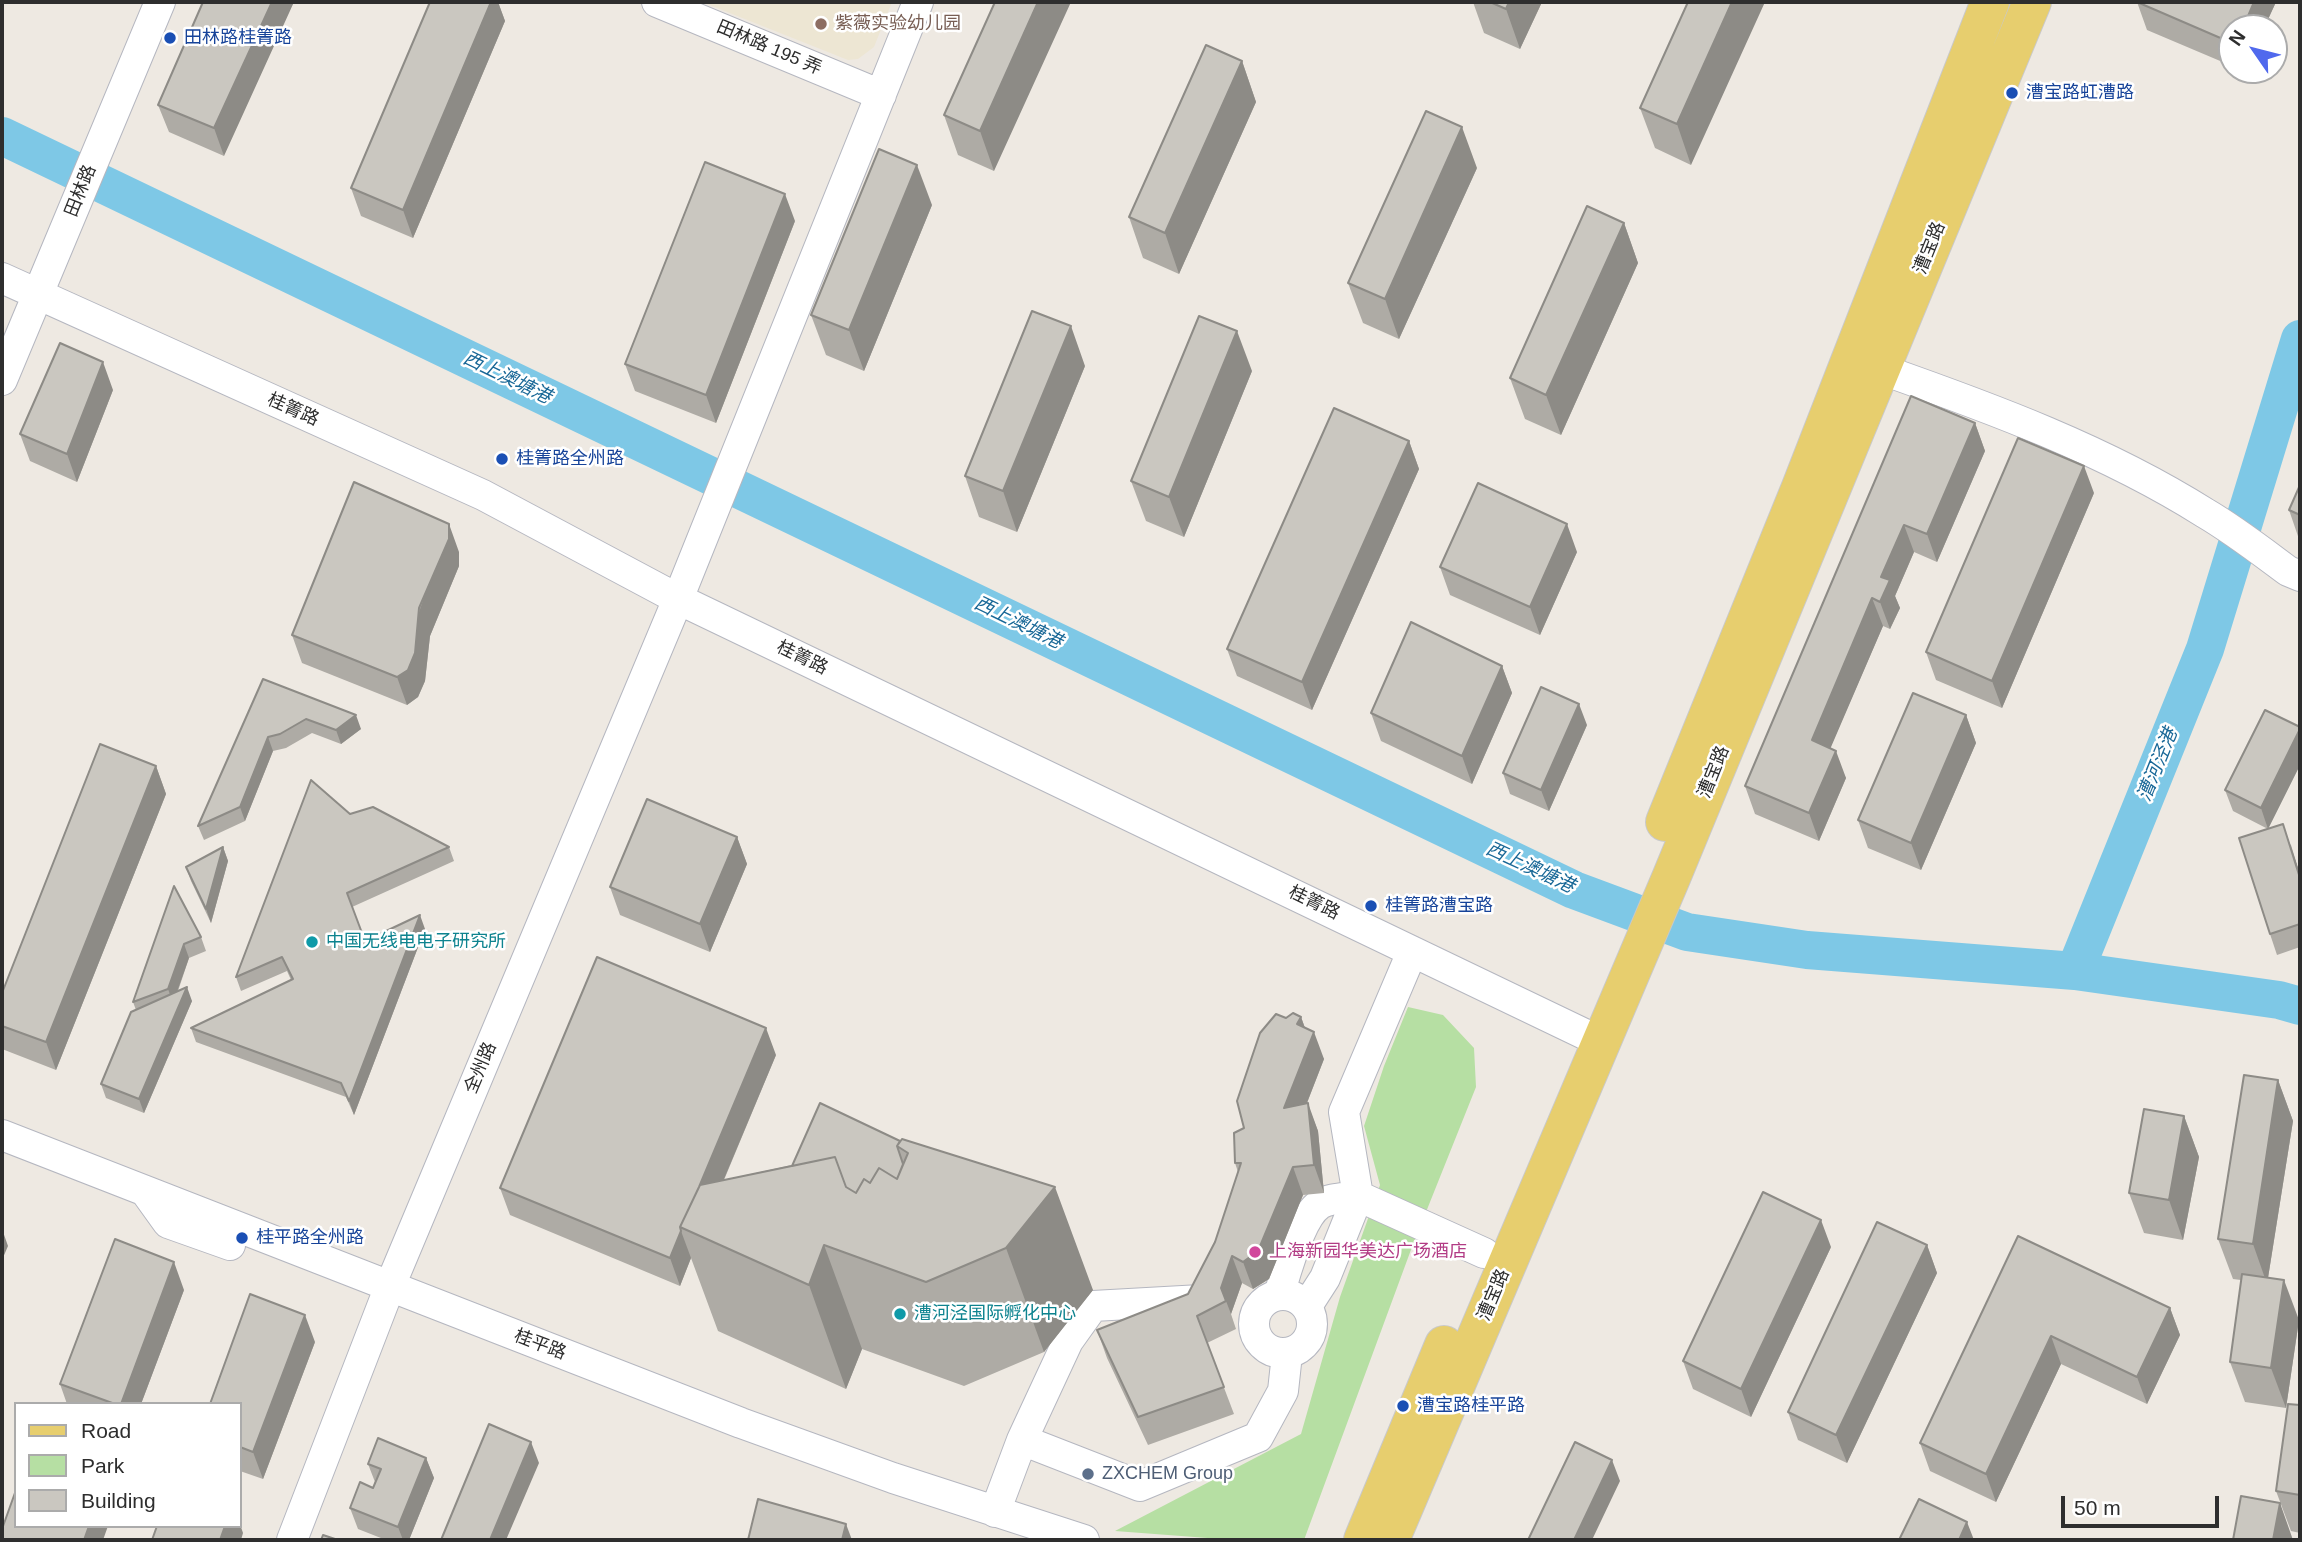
<!DOCTYPE html>
<html>
<head>
<meta charset="utf-8">
<style>
	body { margin:0 }
	#map { position:relative; width:2302px; height:1542px; overflow:hidden; background:#eee9e2; font-family:Arial,sans-serif }
	canvas { display:block }
	.frame { position:absolute; inset:0; border:4px solid #2e2e2e; pointer-events:none }
	.legend { position:absolute; left:14px; top:1402px; width:228px; height:126px; box-sizing:border-box; background:#fff; border:2px solid #ababab; margin:0; padding:9px 12px; list-style:none; font-size:21px; color:#2e2e2e }
	.legend li { display:flex; align-items:center; gap:14px; height:35px }
	.legend b { width:35px; border:2px solid #ababab }
	.north { position:absolute; left:2218px; top:14px; width:70px; height:70px; box-sizing:border-box; background:#fff; border:2px solid #ababab; border-radius:50%; rotate:305deg; font-size:19px; font-weight:700; line-height:28px; text-align:center; color:#2e2e2e }
	.north::after { content:''; display:block; margin:auto; width:24px; height:32px; background:#5069ed; clip-path:polygon(50% 0,100% 100%,50% 72%,0 100%) }
	.scale { position:absolute; left:2061px; top:1496px; width:158px; height:32px; box-sizing:border-box; border:4px solid #2e2e2e; border-top:0; padding-left:9px; font-size:21px; line-height:24px; white-space:nowrap; color:#2e2e2e; -webkit-text-stroke:5px #fff; paint-order:stroke }
</style>
</head>
<body>
<div id="map">
<canvas width="2302" height="1542"></canvas>
<div class="frame"></div>
<ul class="legend">
<li><b style="height:9px;background:#e7ce6e"></b>Road</li>
<li><b style="height:19px;background:#b6dfa3"></b>Park</li>
<li><b style="height:19px;background:#cac7c0"></b>Building</li>
</ul>
<div class="north">N</div>
<div class="scale">50 m</div>
</div>
<script>
const c = document.querySelector('canvas').getContext('2d');
c.lineJoin = 'round';
function fillPath(path, color) { c.fillStyle = color; c.fill(path, 'evenodd'); }
function strokePath(path, color, width, dash) { c.strokeStyle = color; c.lineWidth = width; c.lineCap = dash ? 'butt' : 'round'; c.setLineDash(dash || []); c.stroke(path); }
function drawText(font, color, halo, rows, align = 'center') {
  c.font = font + ' Arial,"Noto Sans SC",sans-serif'; c.lineWidth = 5; c.setLineDash([]); c.textBaseline = 'middle'; c.strokeStyle = halo; c.fillStyle = color; for (const [text, x, y, turn = 0] of rows) {
    c.save(); c.translate(x, y); c.rotate((+turn || 0) * Math.PI / 180); c.textAlign = isNaN(turn) ? turn : align; if (halo) c.strokeText(text, 0, 0); c.fillText(text, 0, 0); c.restore();
  }
}
fillPath(new Path2D(`
	M702,2h190l-18,45 -16,12 -10,1z`), '#ede6d3');
fillPath(new Path2D(`
	M1408,1007l35,8 31,33 2,39 -64,160 -108,293h-70l-119,-9 186,-97 39,-137 40,-112 -16,-59 20,-60z`), '#b6dfa3');
strokePath(new Path2D(`
	M2,136l1572,754 113,42 120,18 268,21 204,29 21,6
	M2075,971l130,-322 95,-310`), '#7ec8e6', 38);
strokePath(new Path2D(`
	M1201,1300l40,9`), '#c8c4be', 30, [30, 15]);
const minor = new Path2D(`
	M657,2l224,93
	M2,278l481,217 195,104 923,443
	M1880,369c111,39 225,81 325,144 29,17 56,38 83,58l12,5
	M2,380l158,-378
	M1412,952l-68,160 14,84 126,57
	M2,1135l739,288 152,55 191,62
	M145,1191l23,32 62,22
	M1254 1324a29 29 0 1 1 58 0a29 29 0 1 1-58 0Z
	M1279,1295c7,-23 21,-78 41,-91 10,-6 27,-6 38,-8
	M1201,1300l-108,6 -25,35 -46,99 118,46 118,-49 25,-46 4,-37
	M1307,1306l18,-28 33,-82
	M995,1512l27,-72
	M292,1540l98,-254 288,-687 240,-597`);
const major = new Path2D(`
	M1665,822l136,-335 189,-485
	M1363,1540l81,-195
	M1390,1540l281,-662 361,-876`);
strokePath(minor, '#b5b7c0', 32);
strokePath(major, '#c9c9c9', 40);
strokePath(minor, '#fff', 30);
strokePath(major, '#e7ce6e', 38);
fillPath(new Path2D(`
	M203,2l21,154 -55,-24 -11,-27z
	M430,2h68l7,19 -92,217 -52,-22 -10,-28z
	M995,2l-1,169 -36,-16 -14,-40z
	M1473,2h69l-22,47 -36,-16z
	M1688,2l3,163 -36,-17 -15,-40z
	M2137,2h139l-12,26h-32v38l-85,-36z
	M1242,61l14,41 -77,172 -36,-16 -14,-41z
	M1477,168l-78,171 -36,-16 -15,-40z
	M932,205l-68,166 -38,-16 -15,-40z
	M795,221l-79,202 -81,-32 -10,-27z
	M1624,223l14,40 -77,172 -36,-16 -15,-41z
	M1085,366l-68,166 -38,-15 -14,-41z
	M1252,371l-68,166 -38,-16 -15,-40z
	M113,390l-36,92 -47,-21 -10,-27z
	M1911,396l64,27 10,28 -48,111 -23,-10 -19,44 5,12 -10,21 -7,-3 -53,122 16,30 -27,63 -64,-27 -10,-28z
	M1409,441l10,28 -107,241 -75,-34 -10,-27z
	M2300,485v57l-11,-32z
	M2094,493l-92,215 -66,-28 -10,-28z
	M459,552v14l-29,70 -5,45 -7,16 -11,8 -105,-42 -10,-28z
	M1577,552l-37,83 -90,-40 -10,-28z
	M1502,666l10,27 -40,91 -91,-43 -10,-28z
	M263,679l98,50 -20,15 -29,-11 -26,15 -13,3 -28,70 -41,19 -6,-14z
	M1966,715l10,28 -55,127 -53,-22 -10,-28z
	M1587,725l-38,86 -39,-17 -7,-21z
	M2300,727v38l-32,64 23,16 9,29v73l-23,8 -7,-21 -2,-105 -35,-18 -8,-21z
	M156,766l10,28 -110,276 -54,-21v-56z
	M350,814l99,33 5,14 -102,46 13,34 60,-12 -71,186 -8,-18 -150,-55 -5,-14 100,-48 -4,-9 -46,20 -5,-14z
	M737,837l10,27 -37,88 -90,-37 -10,-28z
	M223,847l5,14 -17,62 -20,-42 -5,-14z
	M174,886l27,51 5,14 -17,7 -11,33 14,10 -48,112 -38,-15 -5,-14 35,-74 -3,-8z
	M1301,1017l4,11 19,31 -17,44 11,28 6,62 -21,2 -34,84 -16,10 -11,-6 -11,31 5,15 -29,14 27,71 -86,31 -41,-87 -10,-28 91,-36 27,-52 23,-70 -3,-9 9,-35z
	M776,1055l-52,125 176,-39 193,149 -49,62 -80,34 -102,-37 -16,40 -128,-58 -27,-73 -11,28 -170,-71 -10,-27z
	M2278,1080l15,41 -25,157 31,42 -13,88 -41,-6 -15,-40 11,-82 -8,-1 -15,-40z
	M2184,1116l15,41 -16,83 -39,-7 -15,-40z
	M2018,1236l152,72 10,27 -33,69 -86,-40 -65,138 -66,-31 -10,-28z
	M1927,1245l10,28 -90,190 -49,-23 -10,-28z
	M1831,1247l-80,170 -58,-28 -10,-28z
	M184,1290l-43,114h-74l-7,-20z
	M315,1342l-52,137 -23,-8v-67z
	M2300,1405v128l-9,-2 -15,-40z
	M426,1458l8,20 -25,62h-23l-28,-11 -8,-21 23,-20 2,-6 -7,-18z`), '#aeaba5');
fillPath(new Path2D(`
	M272,2h22l-70,154 -10,-28z
	M491,2h7l7,19 -92,217 -10,-28z
	M1038,2h33l-77,169 -14,-40z
	M1509,2h33l-22,47 -14,-40z
	M1732,2h33l-74,163 -14,-41z
	M2254,2h22l-12,26h-21z
	M1242,61l14,41 -77,172 -14,-41z
	M1462,127l15,41 -78,171 -14,-40z
	M917,165l15,40 -68,166 -15,-41z
	M785,194l10,27 -79,202 -10,-28z
	M1624,223l14,40 -77,172 -15,-40z
	M1071,326l14,40 -68,166 -14,-41z
	M1237,331l15,40 -68,166 -15,-40z
	M103,362l10,28 -36,92 -10,-28z
	M1975,423l10,28 -48,111 -10,-28z
	M1409,441l10,28 -107,241 -10,-28z
	M2084,466l10,27 -92,215 -10,-27z
	M449,524l10,28v14l-29,70 -5,45 -7,16 -11,8 -10,-28z
	M1567,524l10,28 -37,83 -10,-28z
	M1904,525l10,27 -19,44 5,12 -10,21 -10,-27 1,-25z
	M1872,598l11,28 -61,142 -10,-28z
	M1502,666l10,27 -40,91 -10,-28z
	M1579,704l8,21 -38,86 -8,-21z
	M356,715l5,14 -20,15 -5,-14z
	M1966,715l10,28 -55,127 -10,-27z
	M2300,729v36l-32,64 -7,-21z
	M268,737l5,14 -28,70 -5,-14z
	M1836,751l10,27 -27,63 -10,-28z
	M156,766l10,28 -110,276 -10,-28z
	M2283,824l17,50v4z
	M737,837l10,27 -37,88 -10,-28z
	M223,847l5,14 -17,62 -5,-14z
	M420,915l5,14 -71,186 -5,-14z
	M184,944l5,14 -16,45 -5,-14z
	M187,987l5,14 -48,112 -5,-14z
	M1301,1017l9,25 4,-10 10,27 -30,77 -10,-28 13,-84z
	M766,1028l10,27 -76,181 -18,-8z
	M2278,1080l15,41 -26,163 -14,-40z
	M1308,1103l10,28 6,62 -10,-28z
	M2184,1116l15,41 -16,83 -14,-40z
	M1293,1167l10,28 -34,84 -16,10 -10,-27z
	M1055,1187l38,103 -49,62 -38,-104z
	M1821,1220l10,27 -80,170 -10,-28z
	M2,1229l6,17 -6,14z
	M681,1231l10,27 -11,28 -10,-28z
	M824,1245l38,104 -16,40 -37,-104z
	M1927,1245l10,28 -90,190 -11,-28z
	M1232,1256l10,27 -11,31 -10,-26z
	M174,1262l10,28 -43,114h-20z
	M2284,1280l15,40 -13,88 -15,-40z
	M2170,1308l10,27 -33,69 -10,-27z
	M305,1315l10,27 -52,137 -10,-27z
	M2051,1336l10,28 -65,138 -10,-28z
	M531,1442l8,21 -33,77h-16z
	M426,1458l8,20 -25,62h-6l-5,-13z
	M1612,1460l8,21 -28,59h-18z
	M2280,1503l13,37h-20z
	M1967,1522l7,18h-15z
	M240,1524l3,9 -2,7h-21l5,-14h15z
	M846,1524l6,16h-10z
	M89,1526h19l-5,14h-19z`), '#8d8b86');
const building = new Path2D(`
	M203,2h69l-58,126 -56,-23z
	M430,2h61l-88,208 -52,-22z
	M995,2h43l-58,129 -36,-16z
	M1490,2h19l-3,7z
	M1688,2h44l-55,122 -37,-16z
	M2137,2h117l-11,26h-11v15z
	M1206,45l36,16 -77,172 -36,-16z
	M1426,111l36,16 -77,172 -37,-16z
	M879,149l38,16 -68,165 -38,-15z
	M705,162l80,32 -79,201 -81,-31z
	M1587,206l37,17 -78,172 -36,-17z
	M1032,311l39,15 -68,165 -38,-15z
	M1199,316l38,15 -68,166 -38,-16z
	M60,343l43,19 -36,92 -47,-20z
	M1911,396l64,27 -48,111 -23,-9 -23,52 9,3 -10,22 -8,-4 -60,142 24,11 -27,62 -64,-27z
	M1334,408l75,33 -107,241 -75,-33z
	M2018,438l66,28 -92,215 -66,-29z
	M354,482l95,42v15l-30,69 -4,45 -7,17 -11,7 -105,-42z
	M1478,483l89,41 -37,83 -90,-40z
	M2300,485v30l-11,-5z
	M1411,622l91,44 -40,90 -91,-43z
	M263,679l93,36 -20,15 -30,-11 -26,15 -12,3 -28,70 -42,19z
	M1541,687l38,17 -38,86 -38,-17z
	M1913,693l53,22 -55,128 -53,-23z
	M2265,710l35,17v2l-39,79 -36,-18z
	M100,744l56,22 -110,276 -44,-16v-33z
	M311,780l39,34 23,-7 76,40 -102,46 18,48 55,-26 -71,186 -8,-18 -150,-55 102,-49 -11,-22 -46,20z
	M647,799l90,38 -37,87 -90,-37z
	M2283,824l17,54v46l-30,10 -31,-96z
	M223,847l-17,62 -20,-42z
	M174,886l27,51 -17,7 -16,45 -35,13z
	M597,957l169,71 -67,159 -19,40 1,4 -11,27 -170,-70z
	M187,987l-48,112 -38,-15 30,-72z
	M1293,1013l8,4 -4,7 17,8 -30,76 24,-5 6,62 -21,2 -35,84 -15,11 -11,-6 -11,32 5,13 -29,15 27,71 -86,30 -41,-87 91,-36 27,-52 26,-79h-6l-1,-30 10,-5 -7,-27 23,-68 16,-19 10,4z
	M2244,1075l34,5 -25,164 -35,-5z
	M820,1103l80,38 -3,5 6,18 -6,15 -18,-11 -9,15 -6,-4 -8,14 -10,-6 -11,-30 -43,9z
	M2144,1109l40,7 -15,84 -40,-7z
	M902,1139l153,48 -49,61 -80,34 -102,-37 -15,40 -129,-58 20,-42 135,-28 11,30 10,6 8,-14 6,4 9,-15 18,11 11,-26 -11,-7z
	M1763,1192l58,28 -80,169 -58,-28z
	M1877,1222l50,23 -91,190 -48,-23z
	M2018,1236l152,72 -33,69 -86,-41 -65,138 -66,-31z
	M115,1239l59,23 -53,142h-6l-55,-20z
	M2242,1274l42,6 -13,88 -41,-6z
	M250,1294l55,21 -52,137 -13,-5v-43h-30z
	M2288,1404l12,1v90l-24,-4z
	M489,1424l42,18 -41,98h-49z
	M378,1438l48,20 -28,69 -48,-19 10,-26 13,6 8,-19 -13,-5z
	M1575,1442l37,18 -38,80h-46z
	M16,1490v36h73l-5,14h-82v-11z
	M2241,1496l39,7 -7,37h-40z
	M758,1499l88,25 -4,16h-94z
	M1919,1499l48,23 -8,18h-60z
	M157,1526h68l-5,14h-68z
	M323,1535l15,5h-17z`);
fillPath(building, '#cac7c0');
strokePath(building, '#8d8b86', 2);
for (const [x, y, r, color] of [
	[821,24,7,"#8d6e63"],
	[170,38,7,"#1a4fb4"],
	[2012,93,7,"#1a4fb4"],
	[502,459,7,"#1a4fb4"],
	[1371,906,7,"#1a4fb4"],
	[312,942,7,"#0f9aa8"],
	[242,1238,7,"#1a4fb4"],
	[1255,1252,7,"#d1479c"],
	[900,1314,7,"#0f9aa8"],
	[1403,1406,7,"#1a4fb4"],
	[1088,1474,7,"#5c6f8a"]
]) { const dot = new Path2D(); dot.arc(x, y, r, 0, 2 * Math.PI); c.fillStyle = color; c.fill(dot); strokePath(dot, '#fff', 2.5); }
drawText('18px', '#785e54', '#fff', [
	["紫薇实验幼儿园",835,24]
], 'left');
drawText('18px', '#164399', '#fff', [
	["田林路桂箐路",184,38],
	["漕宝路虹漕路",2026,93],
	["桂箐路全州路",516,459],
	["桂箐路漕宝路",1385,906],
	["桂平路全州路",256,1238],
	["漕宝路桂平路",1417,1406]
], 'left');
drawText('18px', '#2e2e2e', '#fff', [
	["田林路 195 弄",769,48,23],
	["田林路",81,191,-68],
	["漕宝路",1930,248,-68],
	["桂箐路",293,410,24],
	["桂箐路",802,658,26],
	["漕宝路",1714,772,-68],
	["桂箐路",1314,903,26],
	["全州路",481,1068,-67],
	["漕宝路",1494,1295,-67],
	["桂平路",540,1345,21]
]);
drawText('18px', '#0d838f', '#fff', [
	["中国无线电电子研究所",326,942],
	["漕河泾国际孵化中心",914,1314]
], 'left');
drawText('18px', '#b23c85', '#fff', [
	["上海新园华美达广场酒店",1269,1252]
], 'left');
drawText('18px', '#4e5e75', '#fff', [
	["ZXCHEM Group",1102,1474]
], 'left');
drawText('italic 19px', '#196897', '#fff', [
	["西上澳塘港",507,378,26],
	["西上澳塘港",1018,623,26],
	["漕河泾港",2158,765,-68],
	["西上澳塘港",1530,868,25]
]);
</script>
</body>
</html>
